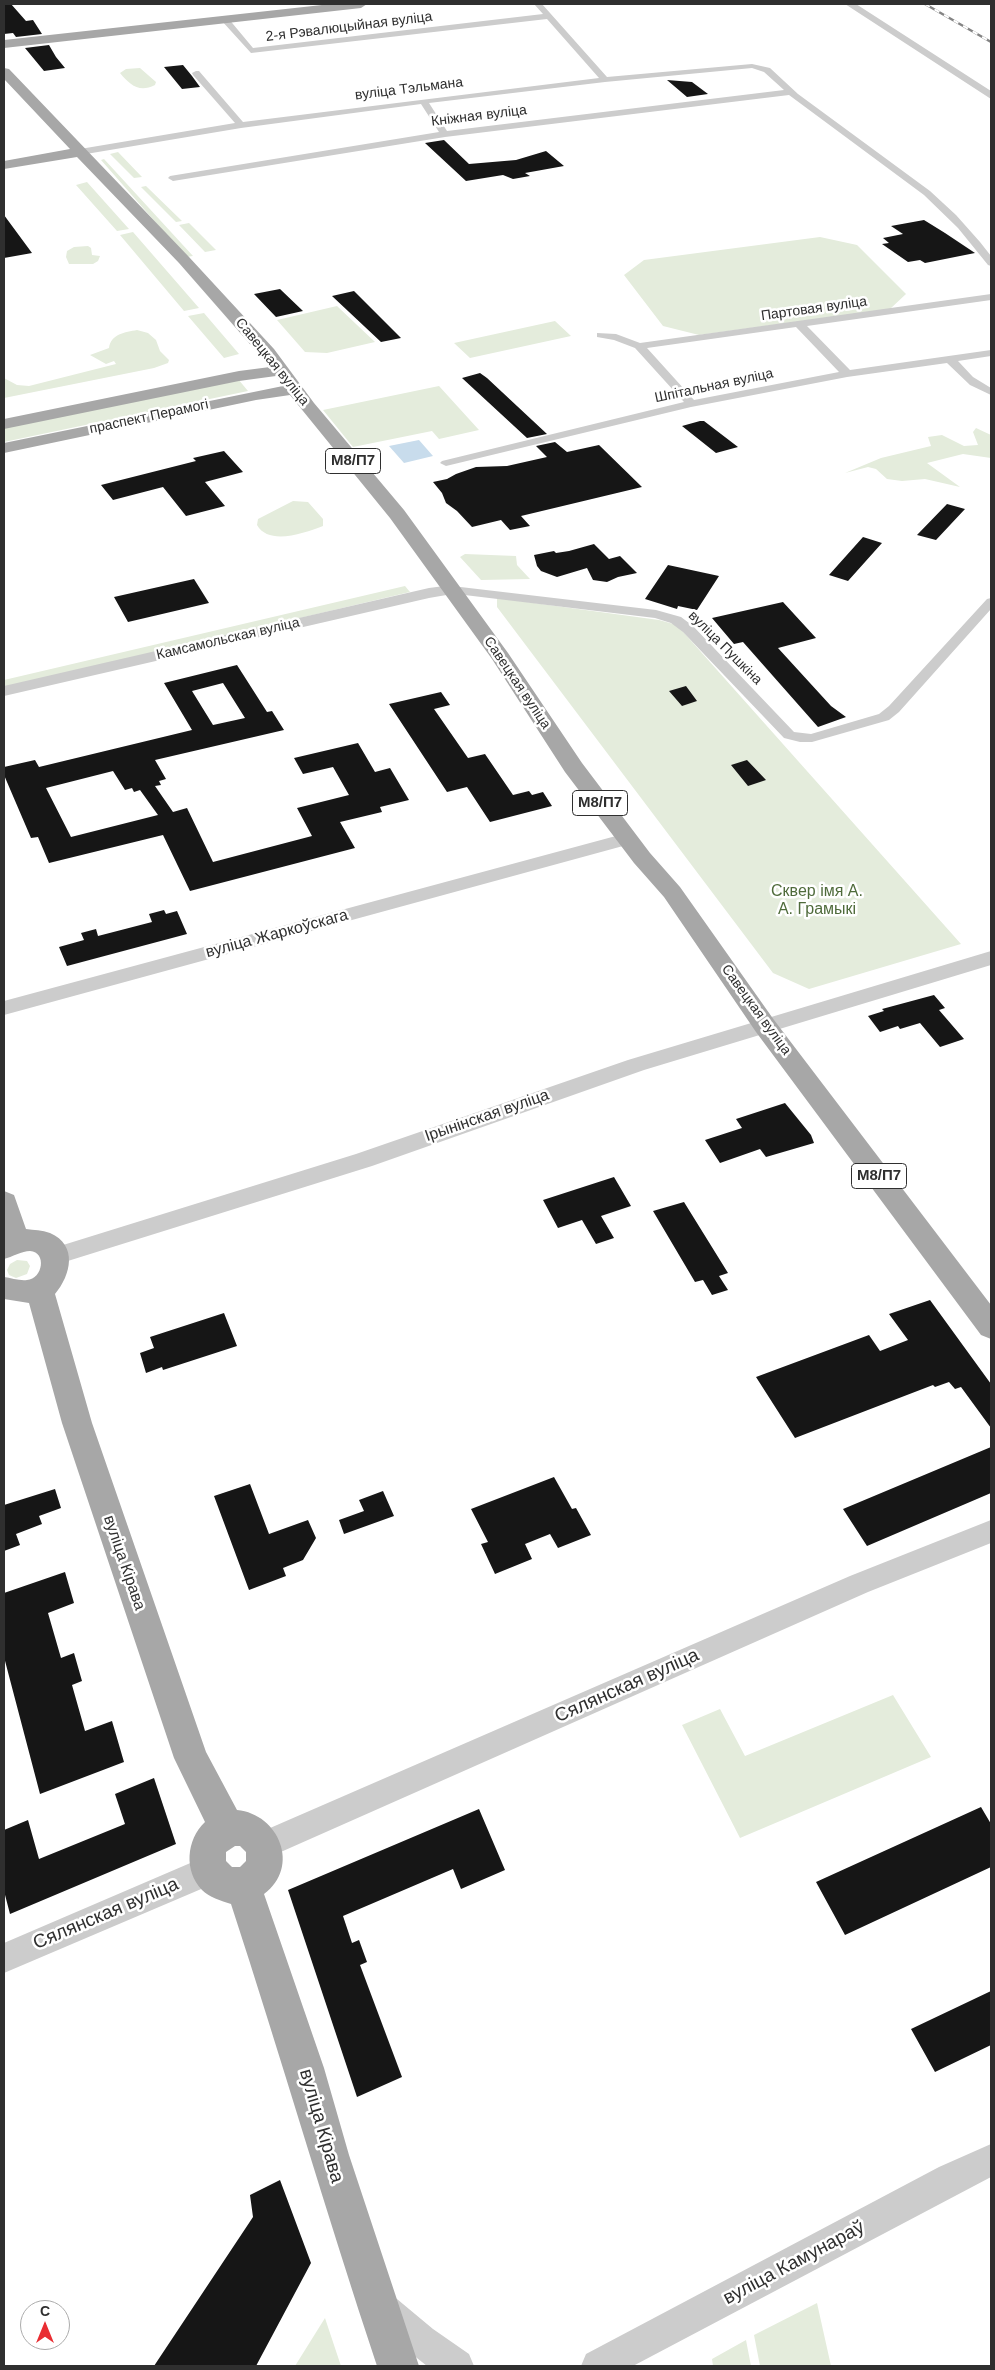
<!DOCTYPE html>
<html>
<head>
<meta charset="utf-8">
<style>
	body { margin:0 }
	#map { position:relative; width:995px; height:2370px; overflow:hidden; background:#fff; font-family:Helvetica,sans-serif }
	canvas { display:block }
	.frame { position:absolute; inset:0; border:5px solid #2f2f2f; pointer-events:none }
	.north { position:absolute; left:20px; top:2300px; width:50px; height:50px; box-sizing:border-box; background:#fff; border:1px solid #acacac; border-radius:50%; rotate:0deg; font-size:14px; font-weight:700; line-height:20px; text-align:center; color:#2f2f2f }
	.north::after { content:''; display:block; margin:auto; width:18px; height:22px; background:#e92d32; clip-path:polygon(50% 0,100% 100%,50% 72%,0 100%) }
</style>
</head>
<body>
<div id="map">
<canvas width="995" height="2370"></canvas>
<div class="frame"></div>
<div class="north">С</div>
</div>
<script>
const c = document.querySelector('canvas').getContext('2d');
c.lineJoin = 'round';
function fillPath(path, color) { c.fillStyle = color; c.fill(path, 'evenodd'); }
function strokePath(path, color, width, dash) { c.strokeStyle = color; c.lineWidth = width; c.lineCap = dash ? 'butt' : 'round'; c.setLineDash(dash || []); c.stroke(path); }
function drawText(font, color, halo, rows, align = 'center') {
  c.font = font + ' Helvetica,sans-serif'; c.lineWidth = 5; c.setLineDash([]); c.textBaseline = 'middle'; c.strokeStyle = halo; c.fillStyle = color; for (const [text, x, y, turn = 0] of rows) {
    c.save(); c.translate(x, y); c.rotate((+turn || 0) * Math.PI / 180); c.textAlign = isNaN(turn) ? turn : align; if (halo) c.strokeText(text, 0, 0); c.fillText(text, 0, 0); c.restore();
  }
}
fillPath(new Path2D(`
	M140,68l16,14 -1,3c-16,8 -25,0 -35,-12l6,-4z
	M118,152l24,25 -8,1 -24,-24z
	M104,159l89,97 -7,1 -85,-97z
	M87,182l42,47 -12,2 -41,-46z
	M146,186l36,35 -6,1 -35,-35z
	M189,223l27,27 -11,2 -26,-27z
	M133,232l66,76 -15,3 -64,-76z
	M820,237l37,8 49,49 -16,15 -191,26 -36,-9 -39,-51 20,-15z
	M88,246l3,2 1,7 8,1 -2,5 -5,3h-24l-3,-7 1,-6 7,-4z
	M337,306l38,36 -48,11 -22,-1 -28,-32z
	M204,313l35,41 -15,4 -36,-42z
	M555,321l16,15 -101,22 -16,-15z
	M137,330l11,3 8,7 4,11 9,9 -1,3 -14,5 -150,30v-20l13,7 12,1 87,-22 -2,-3 -8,3 -16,-9 19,-7c2,-14 16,-16 28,-18z
	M238,379l10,12 -244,51v-15z
	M439,386l40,44 -40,9 -7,-8 -79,16 -30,-37z
	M976,428l15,7v23l-28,-4 -36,9 33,24 -35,-8 -23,2 -15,-2 -11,-10 -8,-2 -23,6 36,-15 50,-12 -3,-9 14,-2 22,11 14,-1 -5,-13z
	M293,501l15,1 15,17v7c-19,7 -54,20 -66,-1l1,-6z
	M465,554l51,2 1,9 13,14 -49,1 -21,-23z
	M405,586l5,6 -406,96v-8z
	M497,598l162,22 18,5 284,319 -152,45 -36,-16 -276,-366z
	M17,1260l10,1 3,5 -3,8 -11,4 -7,-3 -2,-5 3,-6z
	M893,1695l38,62 -191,81 -58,-113 38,-16 25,47z
	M817,2303l14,63h-71l-6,-31z
	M325,2318l16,48h-46z
	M746,2340l5,26h-38l-1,-7z`), '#e4ecdc');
fillPath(new Path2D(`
	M419,440l14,16 -29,7 -15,-17z`), '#c8dcec');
fillPath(new Path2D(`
	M4,4h7l15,17 7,-1 9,14 -26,3 -3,-4 -9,1z
	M49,45l7,12 9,11 -21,3 -19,-23z
	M183,65l9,11 8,11 -18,2 -18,-22z
	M667,80l25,2 16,12 -21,3z
	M444,140l25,24 47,-4 30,-9 18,15 -39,7 5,3 -17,3 -10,-4 -37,6 -41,-38z
	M4,215l28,38 -28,5z
	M924,220l21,13 30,20 -50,10 -5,-3 -12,2 -26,-18 7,-1 -6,-5 20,-4 -12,-8z
	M280,289l23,22 -27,6 -22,-23z
	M354,291l47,47 -20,4 -49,-46z
	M480,373l7,5 60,56 -20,4 -65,-60z
	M700,421h4l34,26 -22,6 -34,-27z
	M555,442l12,10 32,-7 43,42 -121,29 9,10 -20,4 -9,-10 -29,7 -15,-16 -11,-8 -4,-10 -9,-11 14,-3 9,-5 20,-7 31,-1 40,-9 -11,-11z
	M224,451l19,21 -38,10 20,24 -39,10 -23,-29 -50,13 -12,-15 95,-24 -3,-3z
	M947,504l18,5 -29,31 -19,-5z
	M863,537l19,6 -34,38 -19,-6z
	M594,544l15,15 11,-3 17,17 -19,4 -11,5 -14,-2 -6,-12 -30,9 -16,-6 -4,-5 -3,-11 20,-4 2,2 13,-2z
	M668,565l51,11 -22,34 -19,-4 -1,3 -32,-10z
	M194,579l15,24 -81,19 -14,-25z
	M783,602l33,36 -38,10 53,58 15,11 -28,10 -75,-85 -9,2 -22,-26z
	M237,665l30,47 5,-1 12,19 -129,30 11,19 -7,2 2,4 -6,1 18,26 14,-4 26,54 99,-26 -15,-28 52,-13 -16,-28 -30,7 -9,-16 64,-15 17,29 15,-4 19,32 -29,7 2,5 -42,10 15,26 -165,43 -27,-56 -114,28 -11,-26 -7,1 -27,-63v-8l31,-7 4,7 153,-37 -28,-47zM223,683l22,35 -32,7 -21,-34zM113,771l12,19 7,-2 2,4 6,-2 18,25 -87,22 -25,-49z
	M686,686l11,15 -15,5 -13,-15z
	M441,692l9,13 -16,4 34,49 17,-4 28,41 16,-4 3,4 11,-3 9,14 -62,16 -23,-35 -20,5 -58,-88z
	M747,760l19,20 -18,6 -17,-21z
	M164,910l2,4 11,-3 10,23 -120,32 -8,-19 25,-7 -3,-7 15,-4 2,7 54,-14 -3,-8z
	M934,995l11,13 -6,2 25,29 -24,8 -20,-24 -20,6 -2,-3 -18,6 -12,-16 16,-5 -2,-2z
	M785,1103l26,32 3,8 -48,14 -6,-8 -40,14 -15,-23 37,-12 -6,-9z
	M614,1177l17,29 -30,10 13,22 -18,6 -14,-24 -24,8 -15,-28z
	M684,1202l44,71 -9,3 9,14 -16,5 -9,-15 -8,2 -42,-71z
	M930,1300l61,84v44l-30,-41 -6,2 -6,-7 -14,5 -2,-2 -138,53 -39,-61 113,-42 11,16 28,-11 -19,-26z
	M224,1313l13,33 -74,24 -1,-3 -16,6 -6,-20 14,-5 -4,-11z
	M991,1447v46l-124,53 -24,-37z
	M554,1477l18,32 4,-1 15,27 -33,13 -8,-14 -25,10 7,15 -37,15 -14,-30 7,-2 -17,-33z
	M250,1484l19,50 39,-14 8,18 -13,22 -20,8 3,8 -37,14 -35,-94z
	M55,1489l6,19 -22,8 3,8 -26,10 4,11 -16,6v-46z
	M383,1491l11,25 -50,18 -5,-14 25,-9 -5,-11z
	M65,1572l9,31 -26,10 13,45 13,-5 8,28 -10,4 13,46 27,-10 12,41 -84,32 -36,-137v-64z
	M154,1778l22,66 -166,70 -6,-23v-61l24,-10 11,39 86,-35 -10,-30z
	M981,1807l10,17v43l-146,68 -29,-53z
	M479,1809l26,61 -44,19 -8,-20 -110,47 9,27 7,-3 8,22 -7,3 42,112 -45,20 -69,-207z
	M991,1991v54l-56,27 -24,-43z
	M280,2180l31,83 -55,103h-102l99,-149 -3,-22z`), '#161616');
fillPath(new Path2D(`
	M534,4h8l65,73 145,-13 18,4 28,26 132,97 26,24 24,27 11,14v10l-3,-1 -30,-37 -34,-33 -135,-100 -344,42 -272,44 -5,-3 2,-2 269,-44 -18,-28 -180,24 -161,27 -4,-3 4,-3 155,-26 -42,-48 -1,-2 4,-2h3l44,51 356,-44 -52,-59 -296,34 -30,-33 7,-2 25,30 290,-34zM752,68l12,4 20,18 -337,41 -18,-28 176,-21z
	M991,294v6l-184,26 43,44 141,-20v6l-33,5 15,16 18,11v7l-21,-10 -23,-22 -100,14 -156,30 -245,59 -6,-3 2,-2 242,-59 -49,-54 -21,-8 -17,-3v-4l19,1 24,9zM796,327l43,45 -145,28 -47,-52z
	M452,586l204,24 25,7 12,9 101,106 17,2 68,-20 10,-8 98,-107 4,-1v11l-92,103 -10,8 -77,22h-12l-16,-4 -101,-106 -12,-9 -16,-5 -207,-25 -2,-3z`), '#ccc');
fillPath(new Path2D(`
	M845,4h11l135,87v8z
	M452,585l6,2 2,3 -2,3 -29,5 -425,98v-10l425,-98z
	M627,833l7,2 2,4 -2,4 -630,172v-14z
	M991,951v14l-347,105 -272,96 -317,99 -8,-3 -4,-6 4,-6 309,-96 272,-94z
	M991,1520v23l-123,49 -594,263 -10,5 -10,-5 -5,-10 5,-10 596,-259z
	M209,1855l11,4 4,11 -4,11 -216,92v-30z
	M991,2144v33l-358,189h-52l5,-12 353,-187z
	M385,2294l12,5 36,30 36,25 5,12h-47l-54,-43 -5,-12 5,-12z`), '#ccc');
fillPath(new Path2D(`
	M331,4h36l-6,4 -357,40v-8z
	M4,68l5,1 180,188 85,92 40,54 90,107 104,143 74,110 68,90 30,34 94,133 217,285v34l-10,-4 -225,-303 -92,-135 -30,-34 -69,-91 -73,-113 -102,-141 -100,-123 -34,5 -252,53v-10l279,-57 -7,-10 -37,5 -235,48v-10l235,-48 31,-4 -91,-104 -102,-106 -73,12v-8l66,-12 -66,-70z
	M4,1191l10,4 12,34c8,1 16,1 24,4 28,12 21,42 5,61l37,129 114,329 31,58c42,4 64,57 27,84l60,174 25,87 70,211h-42c-51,-153 -96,-309 -146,-462 -10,-3 -22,-7 -29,-14 -18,-19 -16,-50 3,-68l-31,-64 -112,-335 -33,-120 -25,-4v-22c7,1 16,4 23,3 16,-1 20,-28 3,-29 -8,0 -18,6 -26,8zM235,1846h5l6,6v9l-6,6h-8l-6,-6v-9z`), '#a7a7a7');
const rail = new Path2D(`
	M925,4l66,38`);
strokePath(rail, '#848484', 2.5);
strokePath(rail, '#fff', 2, [5.5]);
drawText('14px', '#2f2f2f', '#fff', [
	["2-я Рэвалюцыйная вуліца",349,27,-7],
	["вуліца Тэльмана",409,89,-7],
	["Кніжная вуліца",479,116,-7],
	["Партовая вуліца",814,309,-8],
	["Савецкая вуліца",272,362,51],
	["Шпітальная вуліца",714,386,-12],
	["праспект Перамогі",149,417,-12],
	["Камсамольская вуліца",228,639,-13],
	["вуліца Пушкіна",725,648,45],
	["Савецкая вуліца",517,683,56],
	["Савецкая вуліца",756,1010,54]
]);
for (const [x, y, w] of [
	[353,461,55],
	[600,803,55],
	[879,1176,55]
]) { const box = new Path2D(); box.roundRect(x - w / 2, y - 12.5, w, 25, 4); c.fillStyle = '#fff'; c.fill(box); strokePath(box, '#2f2f2f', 1); }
drawText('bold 15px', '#2f2f2f', null, [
	["М8/П7",353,461],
	["М8/П7",600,803],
	["М8/П7",879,1176]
]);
drawText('16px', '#4f6b3b', '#fff', [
	["Сквер імя А.",817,892],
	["А. Грамыкі",817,910]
]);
drawText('16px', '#2f2f2f', '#fff', [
	["вуліца Жаркоўскага",277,934,-15],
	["Ірынінская вуліца",487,1116,-19],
	["вуліца Кірава",124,1563,71]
]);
drawText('19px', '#2f2f2f', '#fff', [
	["Сялянская вуліца",627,1686,-24],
	["Сялянская вуліца",106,1914,-23],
	["вуліца Кірава",321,2126,74],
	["вуліца Камунараў",794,2263,-28]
]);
</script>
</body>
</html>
